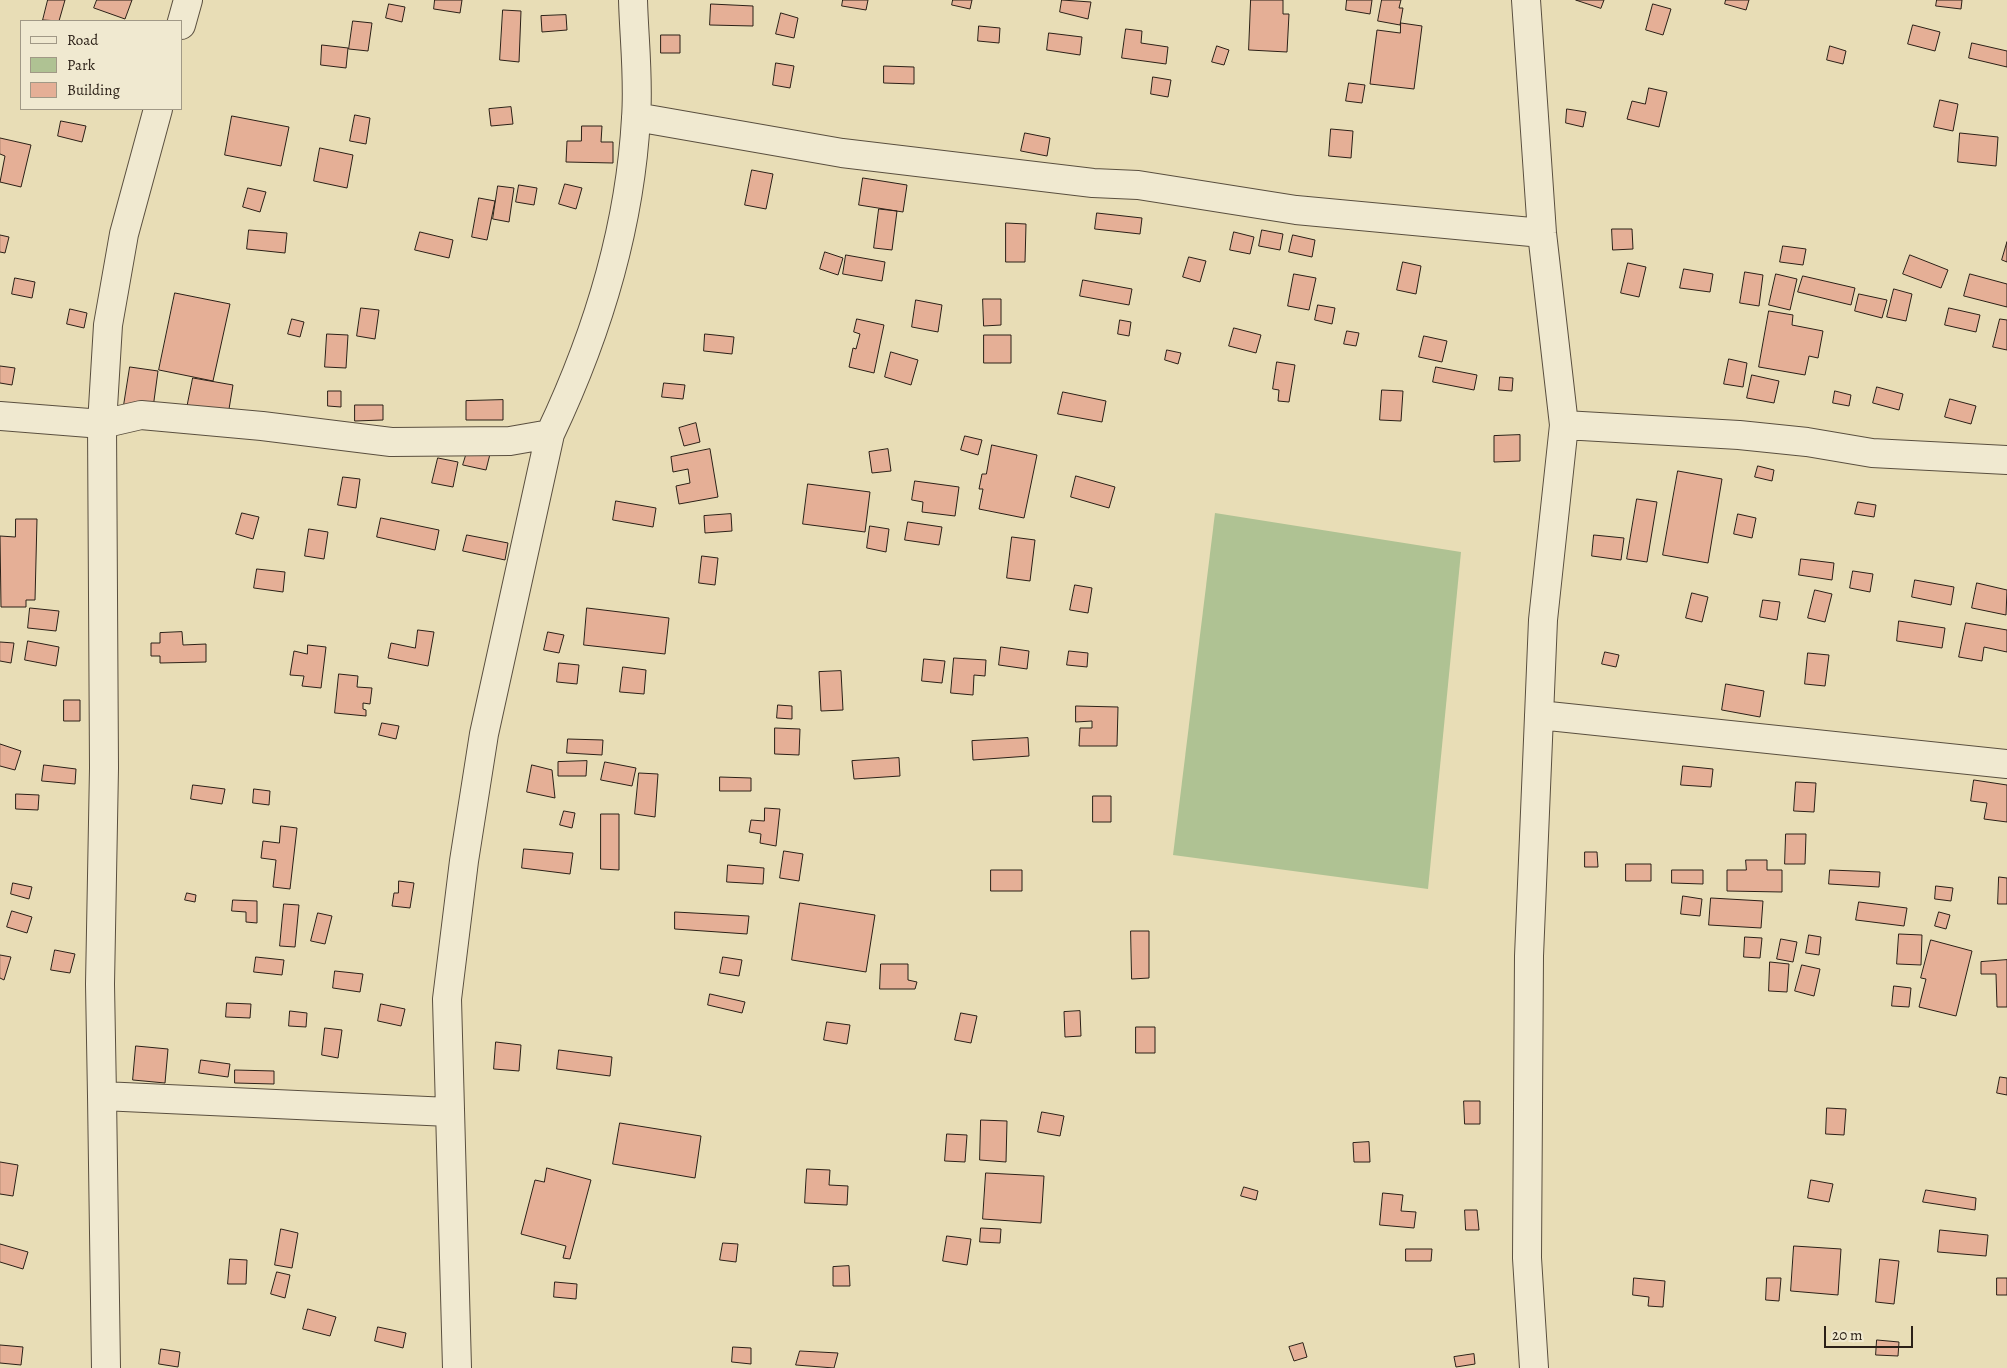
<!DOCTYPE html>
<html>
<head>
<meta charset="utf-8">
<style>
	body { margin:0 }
	#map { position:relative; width:2007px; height:1368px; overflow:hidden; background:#e8ddb6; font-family:Alegreya,serif }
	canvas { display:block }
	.legend { position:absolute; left:20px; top:20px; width:162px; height:90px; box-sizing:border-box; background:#f0e9d0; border:1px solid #a19986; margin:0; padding:6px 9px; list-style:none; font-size:15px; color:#2b2017 }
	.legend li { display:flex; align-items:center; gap:10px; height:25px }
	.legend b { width:25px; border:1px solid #a19986 }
	.scale { position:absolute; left:1824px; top:1326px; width:89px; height:22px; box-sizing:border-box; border:2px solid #2b2017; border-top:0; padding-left:6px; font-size:15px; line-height:18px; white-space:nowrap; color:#2b2017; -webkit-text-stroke:4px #f0e9d0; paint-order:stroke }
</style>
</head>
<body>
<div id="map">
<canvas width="2007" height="1368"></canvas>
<ul class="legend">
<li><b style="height:6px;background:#f0e9d0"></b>Road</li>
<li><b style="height:14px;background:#afc293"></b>Park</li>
<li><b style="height:14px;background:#e5af96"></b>Building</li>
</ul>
<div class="scale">20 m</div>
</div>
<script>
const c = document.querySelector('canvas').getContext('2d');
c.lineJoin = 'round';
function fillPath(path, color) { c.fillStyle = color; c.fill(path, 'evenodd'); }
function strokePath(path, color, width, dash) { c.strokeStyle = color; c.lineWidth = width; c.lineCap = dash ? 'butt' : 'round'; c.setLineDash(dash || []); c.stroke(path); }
fillPath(new Path2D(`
	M1215,513l246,39 -33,337 -255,-34z`), '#afc293');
const building = new Path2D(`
	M48,0h17l-6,21 -16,-1z
	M97,0h35l-7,19 -31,-11z
	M435,0h27l-2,13 -26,-4z
	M843,0h25l-2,10 -24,-4z
	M953,0h19l-2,9 -18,-4z
	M1062,0l29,2 -3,17 -28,-7z
	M1251,0h32v14h6l-2,38 -38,-2z
	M1347,0h25l-2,14 -24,-4z
	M1382,0h19l-2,8h4l-3,17 -22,-4z
	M1576,0h28l-3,8z
	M1726,0h23l-3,10 -21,-6z
	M1937,0h25l-1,9 -25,-3z
	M389,4l16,3 -3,15 -16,-4z
	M711,4l42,2v20l-43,-1z
	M1653,4l18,5 -8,26 -17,-5z
	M503,10l18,1 -2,51 -19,-2z
	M781,13l17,5 -4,20 -18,-4z
	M566,15l1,15 -25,2 -1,-16z
	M353,21l19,2 -4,28 -19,-2z
	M1401,23l21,3 -8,63 -44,-5 7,-54 23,3z
	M1913,25l27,7 -5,19 -27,-7z
	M979,26l21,2 -1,15 -21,-2z
	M1126,29l16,2 -1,12 27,4 -2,17 -44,-6z
	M1049,33l33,4 -2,18 -33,-5z
	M661,35h19v18h-19z
	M1972,43l35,8v16l-38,-9z
	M322,45l26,3 -2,20 -25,-3z
	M1217,46l12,4 -5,15 -12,-3z
	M1830,46l16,5 -3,13 -16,-4z
	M776,63l18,3 -4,22 -17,-3z
	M884,66l30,1v17l-30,-1z
	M1153,77l18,3 -3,17 -17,-3z
	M1349,83l16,2 -3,18 -16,-2z
	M1649,88l18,4 -8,35 -32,-8 5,-18 13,3z
	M1940,100l18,4 -5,27 -19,-4z
	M511,107l2,17 -22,2 -2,-17z
	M1567,109l19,3 -3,15 -17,-4z
	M355,115l15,3 -4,26 -16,-3z
	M232,116l57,11 -8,39 -56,-11z
	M61,121l25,5 -4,16 -24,-6z
	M582,126h20l-1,16h12v21l-47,-1 1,-21h14z
	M1331,129l22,2 -2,27 -22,-2z
	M1025,133l25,5 -3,18 -26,-5z
	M1960,133l38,4 -2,29 -38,-4z
	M0,138l31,7 -10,42 -21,-5 5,-26 -5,-2z
	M320,148l33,7 -6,33 -33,-7z
	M752,170l21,4 -7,35 -21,-4z
	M863,178l44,7 -4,27 -44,-7z
	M565,184l17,4 -6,21 -17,-5z
	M519,185l18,3 -3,17 -18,-3z
	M498,186l16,2 -5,34 -16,-3z
	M248,188l18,4 -6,20 -17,-5z
	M479,198l16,3 -8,39 -15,-3z
	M879,209l18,2 -5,39 -18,-2z
	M1097,213l45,5 -2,16 -45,-5z
	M1006,223l20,1 -1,38h-19z
	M1612,229h20l1,20 -20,1z
	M249,230l38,3 -2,20 -38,-4z
	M1262,230l21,4 -3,16 -21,-4z
	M420,232l33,8 -4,18 -34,-8z
	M1234,232l20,5 -4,17 -20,-4z
	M0,235l9,2 -4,16 -5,-1z
	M1293,235l22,5 -3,17 -23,-5z
	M2007,242v20l-5,-2z
	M1783,246l23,3 -3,16 -23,-3z
	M825,252l18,6 -5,17 -18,-6z
	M846,255l39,7 -3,19 -39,-7z
	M1910,255l38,15 -7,18 -38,-14z
	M1189,257l17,4 -6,21 -17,-5z
	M1403,262l18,4 -5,28 -19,-4z
	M1628,263l18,4 -7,30 -18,-4z
	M1684,269l29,5 -3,18 -30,-4z
	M1745,272l18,3 -4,31 -19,-3z
	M1294,274l22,4 -7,32 -21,-4z
	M1776,274l21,5 -7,31 -21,-5z
	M1970,274l37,10v23l-43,-11z
	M1803,276l52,12 -4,17 -53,-13z
	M15,278l20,4 -3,16 -20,-4z
	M1083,280l49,9 -3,16 -49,-9z
	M1894,289l18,5 -6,27 -19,-4z
	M175,293l55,11 -17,77 -54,-11z
	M1859,294l28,6 -5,18 -27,-7z
	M983,299h18v26l-17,1z
	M916,300l26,5 -4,27 -26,-5z
	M1318,305l17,3 -3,16 -17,-4z
	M361,308l18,2 -4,29 -18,-3z
	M1949,308l31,7 -4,17 -31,-7z
	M70,309l17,4 -3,15 -17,-4z
	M1769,311l24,4 -1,10 31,6 -5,27 -9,-2 -4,19 -46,-8z
	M292,319l12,3 -4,15 -12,-3z
	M857,319l27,6 -10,48 -25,-6 4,-19 3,1 4,-15 -6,-2z
	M2000,319l7,1v30l-14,-3z
	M1120,320l11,2 -2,14 -11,-2z
	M1234,328l27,7 -5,18 -27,-7z
	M1347,331l12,2 -3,13 -12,-2z
	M327,334l21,1 -2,33 -21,-1z
	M705,334l29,3 -2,17 -28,-3z
	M984,335h27v28h-27z
	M1424,336l23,5 -5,21 -23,-5z
	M1167,350l14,3 -3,11 -13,-4z
	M891,352l27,8 -7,25 -26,-8z
	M1729,359l18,4 -4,24 -19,-3z
	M1277,362l18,3 -6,37 -11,-1 1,-11 -6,-1z
	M0,366l15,2 -3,17 -12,-2z
	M130,367l28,4 -5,37 -29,-3z
	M1436,367l41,8 -3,15 -41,-8z
	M1752,375l27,6 -5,22 -27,-5z
	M1500,377l13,1 -1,13 -13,-1z
	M193,378l40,7 -6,36 -41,-8z
	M664,383l21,2 -2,14 -21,-2z
	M1877,387l26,7 -4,16 -26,-7z
	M1382,390l21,1 -2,30 -21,-1z
	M328,391h13v16l-13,-1z
	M1835,391l16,4 -2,11 -16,-3z
	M1063,392l43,9 -4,21 -44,-8z
	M1950,399l26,7 -5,18 -26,-7z
	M503,400v20h-37v-19z
	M355,405h28v15l-28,1z
	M696,423l4,19 -16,4 -5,-18z
	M1520,435v26l-26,1v-26z
	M965,436l17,4 -4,15 -17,-5z
	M992,445l45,10 -13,63 -45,-9 4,-20h-4l3,-15h4z
	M468,449l22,5 -4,16 -23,-5z
	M710,449l8,48 -39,7 -3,-18 14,-3 -2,-14 -15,3 -2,-15z
	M888,449l3,22 -19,2 -3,-21z
	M438,458l20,4 -5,25 -21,-4z
	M1758,466l16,4 -2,11 -17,-4z
	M1678,471l44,8 -14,84 -45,-8z
	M1076,476l39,11 -6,21 -38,-11z
	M343,477l17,2 -4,29 -18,-3z
	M915,481l44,6 -4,29 -33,-4 1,-10 -11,-2z
	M808,484l62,8 -5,40 -62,-8z
	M1637,499l20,3 -10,60 -20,-3z
	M616,501l40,7 -3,19 -40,-7z
	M1858,502l18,3 -2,12 -19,-3z
	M242,513l17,4 -6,22 -17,-5z
	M731,514l1,17 -27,2 -1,-17z
	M1738,514l18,4 -4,20 -18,-4z
	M381,518l58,12 -4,20 -58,-13z
	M16,519h21l-2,81h-9v7h-25l-1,-71 15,1z
	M908,522l34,5 -3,18 -34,-5z
	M870,526l19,3 -3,23 -19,-4z
	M309,529l19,3 -4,27 -19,-3z
	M467,535l41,8 -3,17 -42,-9z
	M1594,535l30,3 -3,22 -29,-4z
	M1012,537l23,3 -5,41 -23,-3z
	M702,556l16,2 -3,27 -16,-2z
	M1801,559l33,4 -2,17 -33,-5z
	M257,569l28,3 -2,20 -29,-4z
	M1853,571l20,3 -3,18 -20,-4z
	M1915,580l39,7 -3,18 -39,-8z
	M1977,583l30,7 -1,25 -34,-7z
	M1075,585l17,3 -4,25 -18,-3z
	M1815,590l17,4 -7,28 -17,-4z
	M1692,593l16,4 -6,25 -16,-4z
	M1763,600l17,2 -3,18 -17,-3z
	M30,608l29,3 -3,20 -28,-3z
	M587,608l82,10 -4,36 -81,-9z
	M1899,621l46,7 -3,20 -45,-7z
	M1966,623l41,7v22l-23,-5 -2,14 -23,-4z
	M418,630l16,2 -6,34 -40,-8 3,-15 24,5z
	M182,632l1,13 23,-1v18l-46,1v-7h-9v-13h9v-10z
	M548,632l16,3 -5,18 -15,-3z
	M28,641l31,6 -3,19 -31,-6z
	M0,642l14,1 -3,20 -11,-2z
	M308,645l18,2 -5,41 -19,-2 2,-10 -14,-1 4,-24 13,3z
	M1001,647l28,4 -2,18 -28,-4z
	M1069,651l19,2 -1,14 -20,-2z
	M1605,652l14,3 -3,12 -14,-3z
	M1808,653l21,2 -4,31 -20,-2z
	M954,658l32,2 -1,16 -11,-1 -1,20 -22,-2z
	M924,659l21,2 -3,22 -20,-2z
	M559,663l20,2 -2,19 -20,-2z
	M623,667l23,3 -2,24 -24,-2z
	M841,671l2,39 -22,1 -2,-39z
	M339,674l19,2 -1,11 15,1 -2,16 -7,-1v6l3,1v6l-31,-3z
	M1726,684l38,7 -4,26 -38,-7z
	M64,700h16v21h-16z
	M778,705l14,1v13l-15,-1z
	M1076,706l42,1 -1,39h-38l1,-18h12v-7l-16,1z
	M382,723l17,3 -3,13 -17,-4z
	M775,728l25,1 -1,26 -24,-1z
	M1028,738l1,18 -56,4 -1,-19z
	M568,739l35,1 -1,15 -35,-2z
	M0,744l21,7 -6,19 -15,-4z
	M899,758l1,18 -46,3 -2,-18z
	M587,761l-1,15h-28v-14z
	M605,762l31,6 -4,18 -31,-6z
	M44,765l32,4 -1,15 -33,-3z
	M532,765l20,5 3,28 -28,-6z
	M1683,766l30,3 -2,18 -30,-2z
	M639,773l19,1 -3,43 -20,-3z
	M720,777l31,1v13h-31z
	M1974,780l33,5v37l-23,-3 3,-16 -16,-2z
	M1796,782l20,1 -2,29 -20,-1z
	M193,785l32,4 -3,15 -31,-5z
	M254,789l16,2 -1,14 -16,-2z
	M16,794l23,1 -1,15 -22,-1z
	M1093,796h18v26h-18z
	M765,808l15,1 -4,37 -16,-3 1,-9 -12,-2 2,-12 13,1z
	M564,811l11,2 -3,15 -12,-3z
	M601,814h18v56l-18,-1z
	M281,826l16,2 -7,61 -17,-2 3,-27 -15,-2 2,-17 16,2z
	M1786,834h20l-1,30h-20z
	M524,849l49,4 -3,21 -48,-6z
	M784,851l19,3 -4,27 -19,-3z
	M1585,852h12l1,15h-13z
	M1746,860h21v10h15v22l-55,-1v-21h19z
	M1626,864h25v17h-25z
	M728,865l36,3 -1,16 -36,-2z
	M991,870h31v21h-31z
	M1672,870h31v14l-31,-1z
	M1830,870l50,2 -1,15 -50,-3z
	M1999,877l8,1v26h-9z
	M399,881l15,2 -4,25 -18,-2 2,-13h4z
	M13,883l19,4 -3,12 -18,-5z
	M1936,886l17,2 -2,13 -16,-2z
	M187,893l9,2 -1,7 -10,-2z
	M1683,896l19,3 -2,17 -19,-2z
	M1711,898l52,3 -2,27 -52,-3z
	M233,900l24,1v22l-11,-1v-10l-14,-1z
	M1859,902l48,6 -3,18 -48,-6z
	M800,903l75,12 -9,57 -74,-12z
	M284,904l15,1 -4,42 -15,-1z
	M12,911l20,6 -5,16 -20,-6z
	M675,912l74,4 -2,18 -72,-5z
	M1939,912l11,3 -4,14 -11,-3z
	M318,913l14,3 -7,28 -14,-3z
	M1131,931h18v47l-17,1z
	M1899,934l23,1 -1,30 -24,-1z
	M1809,935l12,2 -2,18 -13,-2z
	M1745,937l17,1 -2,20 -16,-1z
	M1781,939l16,3 -4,20 -16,-3z
	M1931,940l41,11 -16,65 -37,-9 7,-28 -5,-1z
	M55,950l20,4 -5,19 -19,-3z
	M0,955l11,2 -7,23 -4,-2z
	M256,957l28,3 -2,15 -28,-3z
	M723,957l19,3 -3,16 -19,-3z
	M2007,960v47h-10l-1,-33h-15v-12z
	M1770,962l19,2 -2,28 -18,-1z
	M881,964h27v16l9,2 -2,7h-35z
	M1802,965l18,4 -6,27 -19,-5z
	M335,971l28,3 -3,18 -27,-4z
	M1894,986l17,2 -2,19 -17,-1z
	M710,994l35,8 -3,11 -34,-8z
	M227,1003l24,1 -1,14 -24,-1z
	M381,1004l24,5 -4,17 -23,-5z
	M290,1011l17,2 -1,14 -17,-1z
	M1080,1011l1,25 -16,1 -1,-25z
	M961,1013l16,3 -6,27 -16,-3z
	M827,1022l23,3 -3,19 -23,-4z
	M1136,1027h19v26h-19z
	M325,1028l17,2 -4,28 -16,-3z
	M496,1042l25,3 -2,26 -25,-2z
	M136,1046l32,3 -3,34 -32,-3z
	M559,1050l53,7 -2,19 -53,-7z
	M201,1060l29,4 -2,13 -29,-4z
	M235,1070l39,1v13l-39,-1z
	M2000,1077l7,1v17l-10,-2z
	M1464,1101h16v23h-15z
	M1827,1108l19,1 -2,26 -18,-1z
	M1042,1112l22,4 -4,20 -22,-4z
	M981,1120l26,1 -1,41 -26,-2z
	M620,1123l81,13 -6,42 -82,-14z
	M947,1134l20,1 -2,27 -20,-1z
	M1369,1142l1,20h-16l-1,-19z
	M0,1162l18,3 -5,31 -13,-2z
	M547,1168l44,12 -21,79 -7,-1 3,-12 -45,-12 14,-54 9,2z
	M807,1169l23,1 -1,15 19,1 -1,19 -42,-2z
	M986,1173l58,3 -3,47 -58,-4z
	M1811,1180l22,4 -4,18 -21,-4z
	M1244,1187l14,4 -2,9 -15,-4z
	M1926,1190l50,8 -1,12 -52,-8z
	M1383,1193l20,2 -2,16 15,1 -2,16 -34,-3z
	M1465,1210h12l2,20h-13z
	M981,1228l20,1 -1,14 -20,-1z
	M281,1229l17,4 -6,35 -17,-3z
	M1940,1230l48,5 -2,21 -48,-4z
	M947,1236l24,3 -4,26 -24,-4z
	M723,1243l15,1 -2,18 -16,-2z
	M0,1244l28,8 -5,17 -23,-7z
	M1794,1246l47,3 -3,46 -47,-4z
	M1406,1249h26l-1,12h-25z
	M230,1259l17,1 -1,24h-18z
	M1880,1259l19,2 -5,43 -18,-2z
	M849,1266l1,20h-17v-19z
	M277,1272l13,3 -5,23 -14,-4z
	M1634,1278l31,3 -2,26 -15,-1 1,-9 -16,-2z
	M1767,1278h14l-2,23 -13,-1z
	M1997,1278h10v17h-10z
	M555,1282l22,2 -1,15 -22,-2z
	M308,1309l28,8 -6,19 -27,-7z
	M378,1327l28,6 -3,15 -28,-7z
	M1877,1340l22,2 -1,14 -22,-1z
	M1303,1343l4,14 -13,4 -5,-14z
	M0,1345l23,2 -2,18 -21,-2z
	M733,1347l18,1v16l-19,-2z
	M161,1349l19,3 -2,15 -19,-3z
	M800,1351l38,2 -4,15 -38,-3z
	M1474,1354l1,10 -19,3 -2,-10z`);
fillPath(building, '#e5af96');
strokePath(building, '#2b2017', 1);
const minor = new Path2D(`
	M1526,0l16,233 22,192 -21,195 -14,336 -2,302 7,110
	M181,25l7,-25
	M158,109l-34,125 -16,91 -6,99 2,344 -4,216 2,112 347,16
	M636,117l206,36 251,30 45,2 158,25 246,23
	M0,416l102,8 39,-9 121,11 129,16 119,-1 40,-7
	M1564,425l175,10 68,7 65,11 135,7
	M1539,715l468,49
	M102,1096l4,272
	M457,1368l-10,-369 17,-138 20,-127 66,-300c47,-99 80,-207 86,-316 3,-39 -2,-80 -3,-118`);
strokePath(minor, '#5a4f3f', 30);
strokePath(minor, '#f0e9d0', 28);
</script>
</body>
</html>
